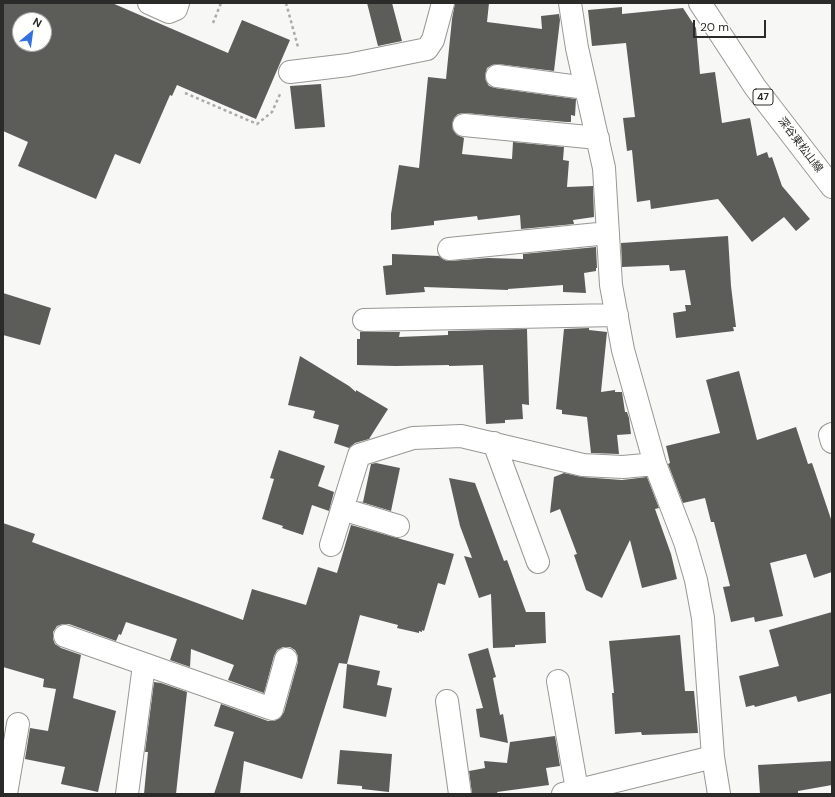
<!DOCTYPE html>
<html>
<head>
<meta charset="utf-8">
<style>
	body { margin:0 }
	#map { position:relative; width:835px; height:797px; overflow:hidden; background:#f7f8f5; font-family:"DM Sans",sans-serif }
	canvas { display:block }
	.frame { position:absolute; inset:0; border:4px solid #2b2b2a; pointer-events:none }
	.north { position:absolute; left:12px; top:12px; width:40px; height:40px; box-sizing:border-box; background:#fffffe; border:1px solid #aaaaa9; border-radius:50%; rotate:29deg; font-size:11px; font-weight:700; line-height:16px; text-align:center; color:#2b2b2a }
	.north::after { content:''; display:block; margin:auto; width:14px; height:18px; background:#3471df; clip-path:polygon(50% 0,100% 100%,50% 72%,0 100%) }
	.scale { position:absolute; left:693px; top:20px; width:73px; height:18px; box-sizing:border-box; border:2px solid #2b2b2a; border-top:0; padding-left:5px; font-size:12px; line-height:14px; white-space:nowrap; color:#2b2b2a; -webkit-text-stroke:3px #fffffe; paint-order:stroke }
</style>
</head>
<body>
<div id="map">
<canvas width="835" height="797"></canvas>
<div class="frame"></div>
<div class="north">N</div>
<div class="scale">20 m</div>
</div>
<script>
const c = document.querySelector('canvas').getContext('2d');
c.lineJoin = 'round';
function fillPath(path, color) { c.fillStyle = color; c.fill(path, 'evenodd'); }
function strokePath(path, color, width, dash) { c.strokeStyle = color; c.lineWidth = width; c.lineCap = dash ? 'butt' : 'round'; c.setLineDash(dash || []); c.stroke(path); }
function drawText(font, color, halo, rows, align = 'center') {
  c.font = font + ' "DM Sans","Noto Sans JP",sans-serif'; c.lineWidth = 4; c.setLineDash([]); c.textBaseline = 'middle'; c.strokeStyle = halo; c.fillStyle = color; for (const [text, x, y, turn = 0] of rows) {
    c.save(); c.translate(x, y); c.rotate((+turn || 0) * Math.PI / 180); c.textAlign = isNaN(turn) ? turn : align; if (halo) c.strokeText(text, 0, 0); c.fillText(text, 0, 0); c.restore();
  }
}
fillPath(new Path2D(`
	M3,3h109l116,50 14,-33 48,20 -34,79 -79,-34 -5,11 -2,-1 -30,69 -25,-10 -19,45 -78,-33 10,-24 -25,-11zM20,20h24v24h-24z
	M367,3h25l10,38 -24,5z
	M455,3h34l-2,19 55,7 -1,-13 18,-2 1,6 -6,51 -56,-7 -6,1 -5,3 -2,7 1,6 3,5 6,2 81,11 -1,17 -4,-1v7h-5l-101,-9 -7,1 -4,4 -2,6 1,6 4,5 7,3 -2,16 50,5 1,-17 51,5 -1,13 6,1 -2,26 26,-1 1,31 -21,3 1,4 -53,5 -1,-14 -42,5 -1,-4 -43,5v4l-43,5v-16l8,-49 20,3 9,-91 18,2 6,-60z
	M622,7v7l61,-6 13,20 4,46 15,-2 7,51 28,-5 7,38 10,-4 2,6 3,-1 10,29 28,33 -14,12 -12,-14 -32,25 -34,-43 -67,10 -1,-9 -13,2 -5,-52 -5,1 -4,-33 12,-1 -9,-74 -34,3 -4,-36z
	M321,84l4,43 -30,2 -5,-43z
	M728,236l3,50 5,41h-3l1,4 -58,7 -3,-25 13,-2 -1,-6h6l-6,-35 -15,1 -1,-6 -47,2 -1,-24z
	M596,247l1,21h-1v3l-12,2 2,20 -23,-1v-7l-55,4v1l-84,-3 1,5 -39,3 -3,-29 9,-1v-11l47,2 5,4 6,1 38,-3 35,1v-5z
	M3,293l48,15 -11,37 -37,-10z
	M589,328v2l18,2 -6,60 14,-2v2h7l3,20h2l2,6 2,16 -14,1 2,19 -28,-1 -4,-36 -25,-3v-4l-6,-1 8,-80z
	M527,329l2,76 -7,-1 1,15 -18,1v3l-19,1 -3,-59 -34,1v-1l-54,1 -38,-1v-26h3v-7h40l-1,5 49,-2v-4z
	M300,356l49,30 7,6v-2l32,19 -19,30 -14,4 -6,5 -15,-5 5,-18 -26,-7 2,-7 -27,-6z
	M739,371l18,69 39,-13 12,37 4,-1 20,59v50l-18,6 -8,-24 -36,9 13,53 -28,6 -1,-5 -23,5 -8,-35 7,-1 -16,-64h-3l-6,-24 -22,5 -15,-39 2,-1 -4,-17 54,-13 -14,-53z
	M279,450l46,16 -7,20 16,6 -5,19 -17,-6 -9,30 -21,-7 1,-2 -21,-7 12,-40 -4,-1z
	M376,463l24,5 -9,43 -33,-10 5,1 8,-38z
	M564,473l18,4 40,3 25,-3 12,31 -4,1 16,45 6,25 -35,9 -12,-48 -28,58 -16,-8 -12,-35 3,-1 -17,-45 -10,4 4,-36z
	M449,478l26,5 29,78 3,-1 19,52h19l1,31 -31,2v2l-22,1 -2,-54 -12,4 -15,-42 8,2 -12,-32z
	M3,523l32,11 -3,8 211,78 9,-31 54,16 12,-38 19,6 14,-48 103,29 -9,31 -7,-2 -14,48 -2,-1v2l-3,-1v2l-22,-5 1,-3 -38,-10 -13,49 33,7 -3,14 15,3 -6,29 -43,-9 4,-44 -8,-1 -37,116 -58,-18 -4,33h-26l20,-62 -20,-6 7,-22 47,17h6l6,-3 4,-6 14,-50v-6l-3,-6 -5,-3h-7l-6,3 -3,6 -10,37 -36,-13 6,-15 -43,-16 -1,18 -20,-7 7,-21 -51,-17 -5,13 -2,-1 -3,7 -47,-17h-6l-6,2 -4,6v7l2,5 6,4 20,7 -8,43 43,13 -18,81 -37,-8 4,-17 -40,-8 5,-31 18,3 8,-42 -13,-2 1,-8 -41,-12z
	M832,612v81l-34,9 -2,-6 -41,11 -1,-2 -8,2 -7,-31 40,-10 -10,-36z
	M680,635l5,56h9l4,42 -56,2 -1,-3 -26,2 -3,-41h2l-5,-52z
	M488,648l8,29 -3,1 7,37 3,-1 5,29 -28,-6 -4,-28 7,-1 -15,-54z
	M154,682l7,1 26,9 -11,102h-32l4,-42h-3z
	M555,736l5,30 -14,2 3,17 -52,7 1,2h-26l-3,-23 16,-3 -1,-7 23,2 3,-21z
	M340,750l52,4 -3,38 -27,-3v-3l-25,-2z
	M832,761v24l-34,6v3h-38l-2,-29z`), '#5c5c59');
const minor = new Path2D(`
	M149,3l20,9 7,-3 2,-6
	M570,3l7,45 27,120 7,117 12,65 32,114 30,78 11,38 7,38 10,139 6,37
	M290,72l58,-7 79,-16 6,-9 10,-37
	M497,76l89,12
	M464,125l134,13
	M449,249l159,-16
	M364,320l253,-5
	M832,434l-2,1 2,7
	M494,443l44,119
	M342,509l56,17
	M331,545l28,-90 54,-17 48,-2 122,29 40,2 32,-3
	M65,636l207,73 14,-50
	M558,681l19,109
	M447,701l13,93
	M6,794l12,-70
	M127,794l17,-129
	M563,794l150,-37`);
const major = new Path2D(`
	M700,3l55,84 77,100`);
strokePath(minor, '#979794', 24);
strokePath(major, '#979794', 24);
strokePath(new Path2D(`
	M286,3l12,44
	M213,23l8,-20
	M185,93l72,31 15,-12 9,-20`), '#abacaa', 2.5, [3, 3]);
strokePath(minor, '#fff', 22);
strokePath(major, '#fff', 22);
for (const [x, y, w] of [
	[763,97,20]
]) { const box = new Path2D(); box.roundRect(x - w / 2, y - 8, w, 16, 3); c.fillStyle = '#fffffe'; c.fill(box); strokePath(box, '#2b2b2a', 1); }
drawText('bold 10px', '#2b2b2a', null, [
	["47",763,97]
]);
drawText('11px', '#2b2b2a', '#fffffe', [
	["深谷東松山線",800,145,53]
]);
</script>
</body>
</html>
